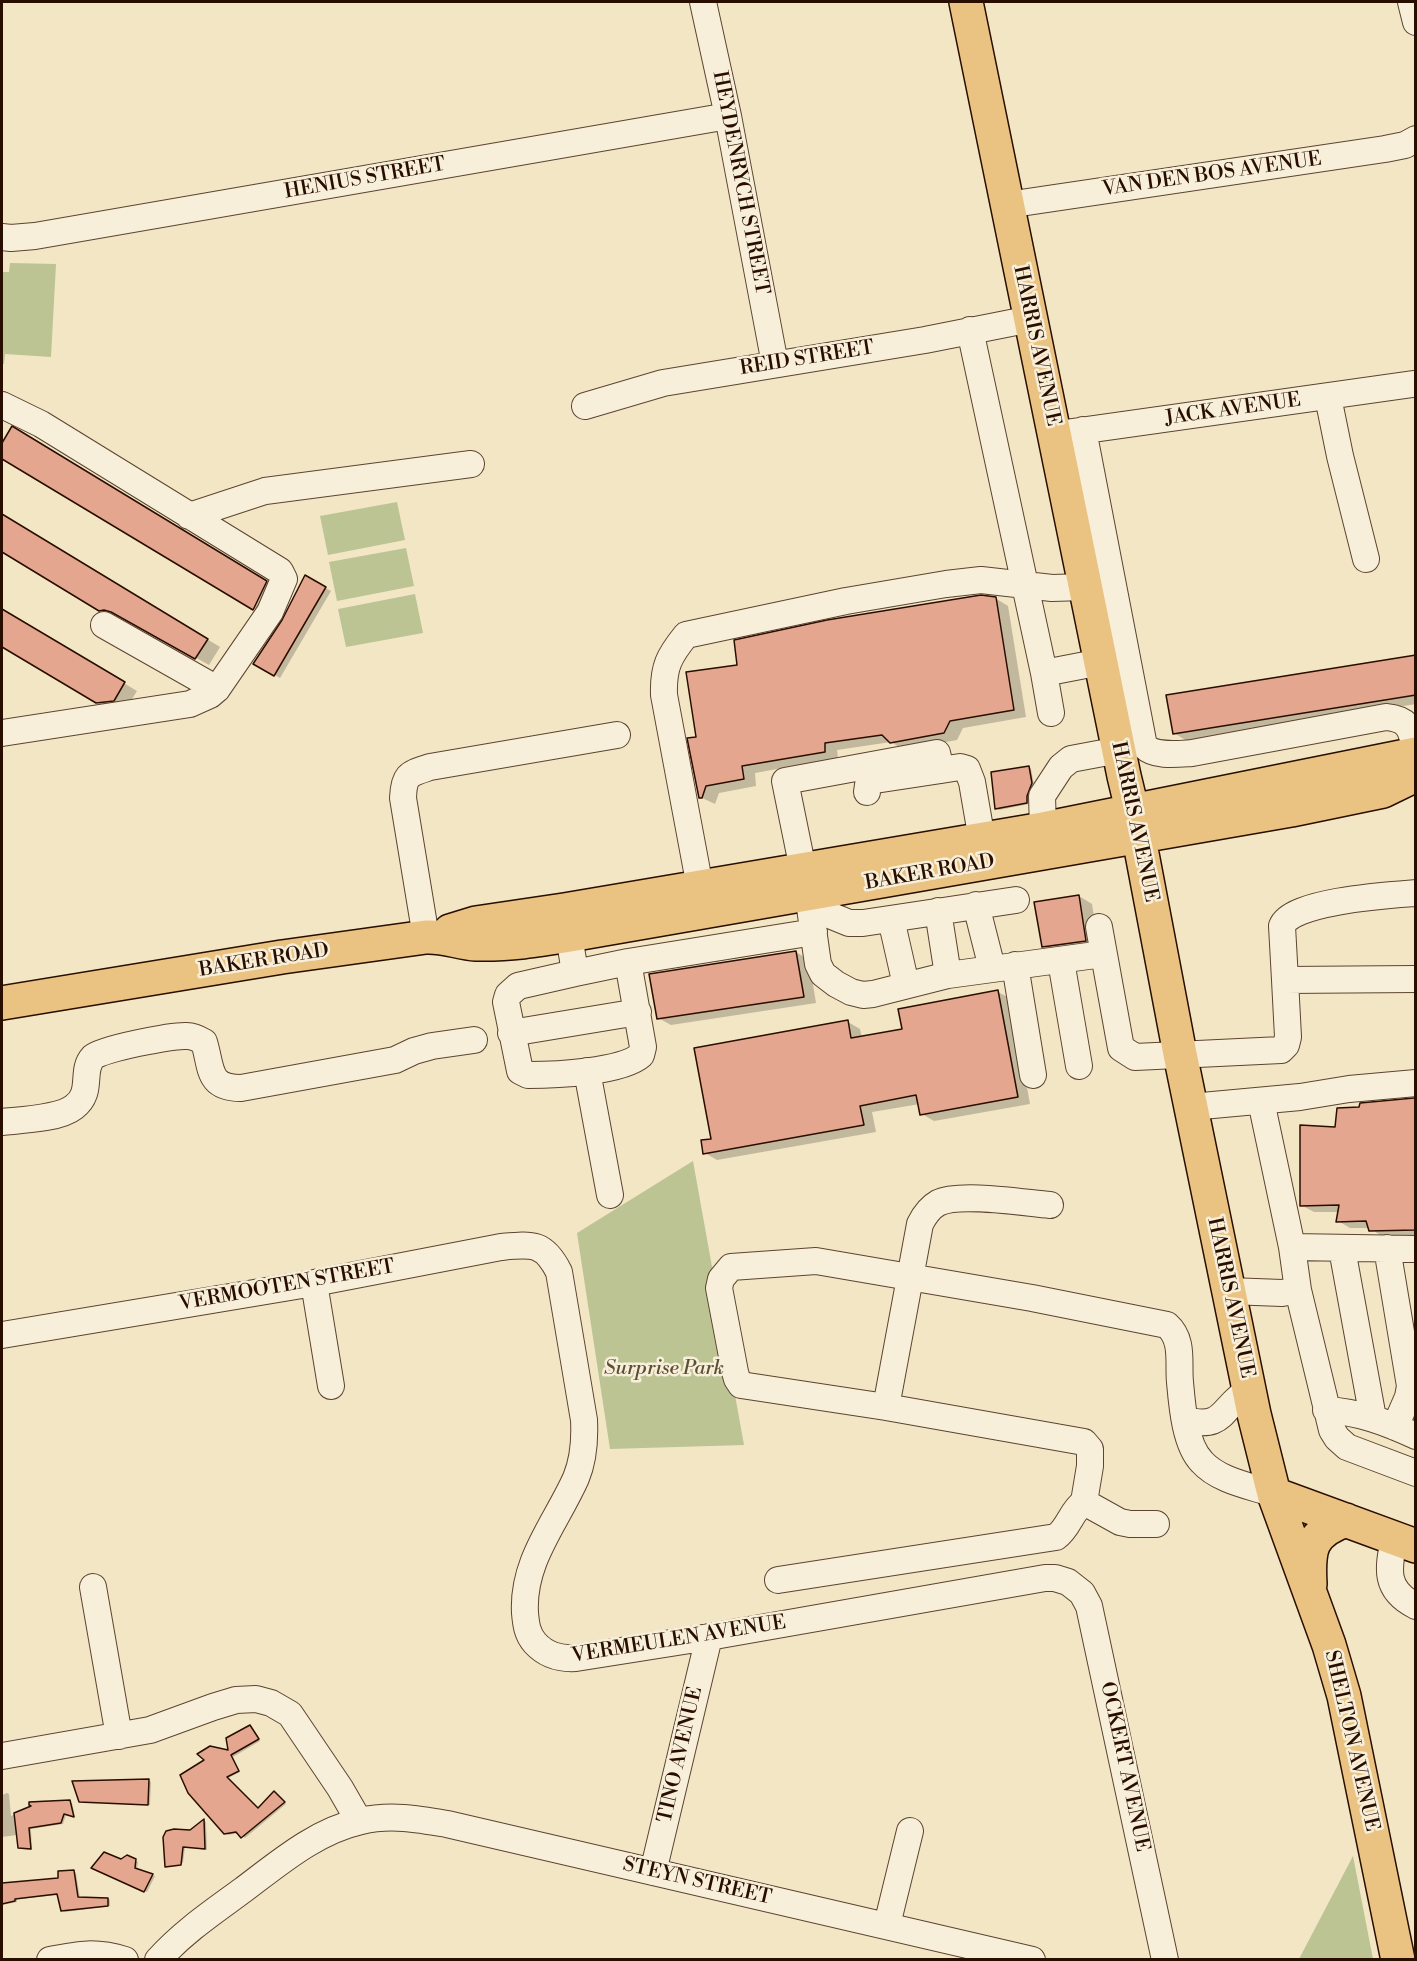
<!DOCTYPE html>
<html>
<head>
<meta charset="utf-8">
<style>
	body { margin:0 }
	#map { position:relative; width:1417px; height:1961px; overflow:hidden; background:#f3e6c5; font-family:"Libre Bodoni",serif }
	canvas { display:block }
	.frame { position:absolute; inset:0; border:3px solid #290e00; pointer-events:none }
</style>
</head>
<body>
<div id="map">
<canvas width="1417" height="1961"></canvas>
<div class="frame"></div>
</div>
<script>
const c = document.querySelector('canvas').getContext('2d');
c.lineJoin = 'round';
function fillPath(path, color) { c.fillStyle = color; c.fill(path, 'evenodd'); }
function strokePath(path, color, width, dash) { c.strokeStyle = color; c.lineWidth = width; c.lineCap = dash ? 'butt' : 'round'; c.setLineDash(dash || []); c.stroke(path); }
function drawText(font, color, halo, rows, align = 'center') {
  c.font = font + ' "Libre Bodoni",serif'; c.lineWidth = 5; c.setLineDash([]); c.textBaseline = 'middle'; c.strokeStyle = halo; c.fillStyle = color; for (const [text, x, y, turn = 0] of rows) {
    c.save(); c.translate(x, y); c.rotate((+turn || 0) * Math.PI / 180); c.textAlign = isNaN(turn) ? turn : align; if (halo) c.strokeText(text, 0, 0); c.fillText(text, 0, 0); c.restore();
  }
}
fillPath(new Path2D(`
	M10,263l46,1 -5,93 -46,-3 -1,10h-2v-92h7z
	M397,502l8,38 -77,15 -8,-39z
	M406,548l8,38 -77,15 -8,-39z
	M415,594l8,39 -77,14 -8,-38z
	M693,1161l51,284 -134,4 -33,-216z
	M1353,1856l20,103h-74z`), '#bcc494');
fillPath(new Path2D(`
	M12,428l267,161 -13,27 -264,-159v-11z
	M2,515l218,132 -11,18 -83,-46 -8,-2 -5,1 -111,-67z
	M305,577l26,14 -51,87 -25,-15 29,-42z
	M995,598l13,8 18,111 -63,11 -6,12 -53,10 -13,-8 -54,8 1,8 -83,15 1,13 -37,7 -4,11 -15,-7 -2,-59 41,-72z
	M2,610l135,81 -10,16 -17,3 -108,-65z
	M1416,656v48l-229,37 -13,-8z
	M1029,767l2,2 3,16 -5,13v6l-30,6 -3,-2z
	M1079,896l13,8 7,44 -43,6 -13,-8z
	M796,952l13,8 7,43 -145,22 -13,-7z
	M998,992l13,7 19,105 -96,17 -12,-7 -2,-10 -48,8 4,20 -159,28 -12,-7 8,-13 135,-118 12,7 2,9 41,-8z
	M1416,1100v137l-32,1 -14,-10h-20l-12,-7 2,-9h-26l-13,-7 35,-77 24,-20z
	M250,1726l10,15 -27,16 7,15 -12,6 31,31 16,-16 11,11 -41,34 -6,-5 -11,2 -3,-2 -36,-40 41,-40z
	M148,1780l3,2 -1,23 -70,-4z
	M7,1793l2,1 2,22 23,-10 35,-4 3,1 3,14 -9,-2 -3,9 -32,5 1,21 -10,-1 -3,-2 5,-13 -22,3v-42z
	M204,1821l2,1 1,28 -22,-3 -2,16 -16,2 23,-34z
	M135,1860l3,2 -1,8 18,6 -8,16 -54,-24 28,-7z
	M74,1872l2,1 4,25 28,1 2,1v6l-45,6 -2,-2 -4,-15 -42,4v3l-15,3 1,5 -1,-1v-24l57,-6z`), '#0003');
const building = new Path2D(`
	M12,426l255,155 -14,29 -251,-151v-16z
	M2,514l206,125 -13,20 -84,-47 -7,-2 -5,1 -97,-59z
	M305,575l21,12 -52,89 -21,-12 29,-44z
	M981,595l15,2 18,113 -64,11 -6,12 -54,10 -8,-8 -57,8v9l-83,14 2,13 -38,7 -4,12h-3l-12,-60 9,-1 -10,-65 51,-7 -3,-25 93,-20z
	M2,609l123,73 -11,19 -18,2 -94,-56z
	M1416,655v40l-243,39 -7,-39z
	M1029,766l3,17 -5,13v7l-32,6 -4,-37z
	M1079,895l7,46 -44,6 -8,-45z
	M796,951l8,46 -147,22 -8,-45z
	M998,990l20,107 -98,18 -4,-20 -56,11 4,19 -161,29 -2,-14 10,-1 -17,-91 154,-28 3,18 51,-9 -4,-20z
	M1414,1098h2v132l-47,1 -3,-10 -30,1 3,-17 -39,1v-81l35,2 2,-19 22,-1 1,-4z
	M250,1725l9,14 -28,16 8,16 -12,6 31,31 16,-17 11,11 -44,36 -5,-6 -12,2 -36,-41 -8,-18 24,-15 -7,-6 13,-8 18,4 -2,-12z
	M149,1779l-1,26 -69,-3 -7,-21z
	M70,1800l4,17 -10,-3 -3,9 -32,5 2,21 -13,-1 -4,-35 17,-7 -2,-1v-3z
	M204,1819l1,30 -22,-2 -2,18 -16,2 -2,-30 3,-6 8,-2 16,1z
	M104,1852l17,7 6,-4 9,4 -1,9 18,6 -9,18 -53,-24z
	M74,1870l4,27 30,1v8l-47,5 -4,-17 -42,5v2l-13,3v-21l56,-5v-7z`);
fillPath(building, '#e5a690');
strokePath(building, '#290e00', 1.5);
const minor = new Path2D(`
	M703,2l25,114 47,248
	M1411,2l5,20
	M1007,205l378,-56 20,-4 11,-6
	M2,237l9,1 24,-2 693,-120
	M970,330l74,343
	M1328,397l12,59 26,103
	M2,405l39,19 239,147 4,8 -14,33 -53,77 -7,6 -20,9 -188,29
	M585,406l78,-23 262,-43 106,-21
	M1083,430l61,316c11,11 33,8 48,7l194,-36c24,2 25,13 30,34
	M1065,433l348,-49
	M189,516l76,-25 206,-27
	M104,625l113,64
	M1051,713l-7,-40 57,-11
	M941,770l19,-3 7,2 5,13 10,58
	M867,792l1,-7 7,-5 66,-10 -4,-17 -152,28 23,113 10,70 5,10 13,10 15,8 12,3 10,-1 75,-19 155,-21
	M1043,829l-1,-33 19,-29 10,-8 48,-9
	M700,887l-36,-192c-1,-28 5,-39 22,-60l160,-34 100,-17 35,-4 71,8 33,-1
	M1416,893c-26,2 -125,8 -134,33l3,54 131,-1
	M976,905l16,63
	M810,907l39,16h14l153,-23
	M938,911l10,64
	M566,916l9,57 -57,13 -10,9 -2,7 14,69 8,4c27,0 94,-3 113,-20l2,-8 -15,-85
	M891,919l15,66
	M1099,927l22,121 14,9 146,-7 5,-5 2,-8 -3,-57
	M426,937l-23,-139c1,-24 6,-24 27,-31l187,-32
	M1061,961l18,105
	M1015,965l18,110
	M575,973l53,-11 186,-30
	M511,1033l127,-21
	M587,1071l23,124
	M1261,1101l31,146
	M1191,1107l109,-10 49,-8 67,-6
	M2,1122c18,-2 57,-3 72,-15 20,-15 6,-36 19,-50 8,-8 80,-22 94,-21 6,0 12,3 17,6 8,26 3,46 37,46l154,-28 19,-9 18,-5 42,-6
	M1387,1248l23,138 -2,11 -13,30
	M1342,1249l31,169
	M1416,1249l-124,-2 6,43 34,140 5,8 10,9 69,26
	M314,1283l17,103
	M1229,1291l53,2 16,-3
	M2,1335l312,-52 187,-36c31,-3 43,-5 58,25l25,148c1,20 0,39 -8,58 -20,45 -54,83 -51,135 1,11 2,21 10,30 11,12 24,16 41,15l133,-21 336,-59h10l13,4 14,11 7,13 76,354
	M886,1407l34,-183c4,-8 9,-16 18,-21 21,-11 87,0 112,2
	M1326,1410c33,2 60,12 90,26
	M1185,1420c41,10 35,-13 64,-30
	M1084,1502l6,-36v-17l-6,-7 -198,-35 -145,-22 -4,-6 -2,-7 -16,-84 2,-9 10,-12 85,-6 216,37 135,27c17,15 11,38 13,57 2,23 5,63 22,80 17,19 49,24 72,32
	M1394,1539c-6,30 -10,51 22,67
	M778,1580l278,-43c13,-9 15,-26 28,-35l36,20 10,2h26
	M93,1587l26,149
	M2,1756l148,-26 63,-23 23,-7 20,-1 15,4 19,11 50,74 19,33
	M653,1872l56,-235
	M887,1925l23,-94
	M50,1960c30,-6 46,-9 75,0
	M158,1960c25,-28 55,-48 85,-70 36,-27 73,-59 118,-69 29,-7 57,-2 86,3l585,136`);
const major = new Path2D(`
	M966,2l158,774 15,62 41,216 74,360 20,80 55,151 15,51 54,264
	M450,931l26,-8 88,-13 479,-81 373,-75
	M2,1003l280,-46 144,-20c18,-1 33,6 50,7 32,1 63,-4 94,-9l721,-125 92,-19 33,-16
	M1274,1494l142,52
	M1310,1584c-2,-35 0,-51 36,-64`);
strokePath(minor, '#5c4431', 28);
strokePath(major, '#290e00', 36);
strokePath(minor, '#f7efd9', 26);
strokePath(major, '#eac382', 33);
drawText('20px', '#290e00', '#f7efd9', [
	["VAN DEN BOS AVENUE",1212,175,-8],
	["HENIUS STREET",365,179,-10],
	["HEYDENRYCH STREET",740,183,79],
	["HARRIS AVENUE",1036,346,78],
	["REID STREET",807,359,-9],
	["JACK AVENUE",1233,410,-8],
	["HARRIS AVENUE",1134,822,78],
	["BAKER ROAD",930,873,-10],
	["BAKER ROAD",264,961,-9],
	["VERMOOTEN STREET",287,1286,-10],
	["HARRIS AVENUE",1230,1298,78],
	["VERMEULEN AVENUE",679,1640,-9],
	["SHELTON AVENUE",1351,1741,77],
	["TINO AVENUE",681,1755,-77],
	["OCKERT AVENUE",1124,1767,78],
	["STEYN STREET",697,1882,13]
]);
drawText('italic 20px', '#5c4e34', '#f7efd9', [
	["Surprise Park",664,1369]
]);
</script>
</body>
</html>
